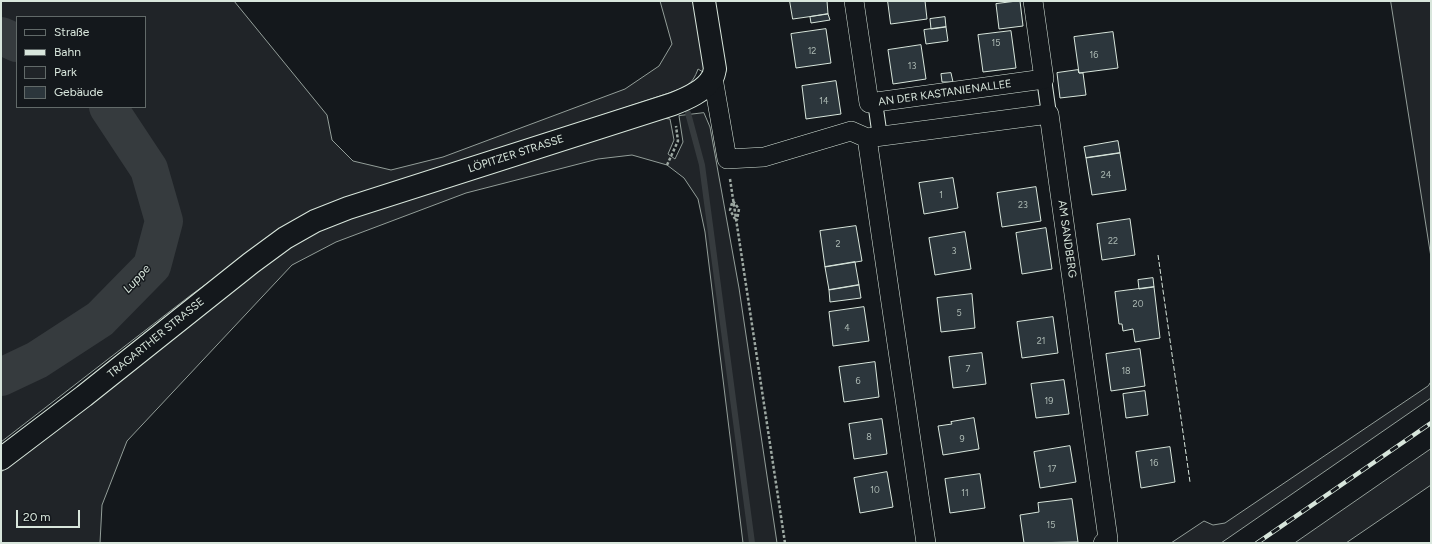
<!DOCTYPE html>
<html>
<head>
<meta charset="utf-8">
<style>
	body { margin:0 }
	#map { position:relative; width:1432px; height:544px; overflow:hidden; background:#14181c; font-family:Figtree,sans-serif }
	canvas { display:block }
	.frame { position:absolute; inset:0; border:2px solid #d8e6dc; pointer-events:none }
	.legend { position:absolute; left:16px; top:16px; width:130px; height:92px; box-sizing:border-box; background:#14181c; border:1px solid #626a69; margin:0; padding:5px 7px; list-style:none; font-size:12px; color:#d8e6dc }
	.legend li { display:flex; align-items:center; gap:8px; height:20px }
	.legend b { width:20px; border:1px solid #626a69 }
	.scale { position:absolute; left:16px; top:510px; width:64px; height:18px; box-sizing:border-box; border:2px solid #d8e6dc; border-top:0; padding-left:5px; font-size:12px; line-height:14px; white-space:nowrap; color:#d8e6dc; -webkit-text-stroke:3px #14181c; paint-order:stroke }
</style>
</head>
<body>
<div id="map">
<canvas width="1432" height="544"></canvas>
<div class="frame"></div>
<ul class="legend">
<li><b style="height:5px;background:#14181c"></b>Straße</li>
<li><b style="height:5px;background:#d8e6dc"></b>Bahn</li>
<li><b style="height:11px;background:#202428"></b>Park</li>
<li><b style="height:11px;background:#2c363c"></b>Gebäude</li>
</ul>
<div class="scale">20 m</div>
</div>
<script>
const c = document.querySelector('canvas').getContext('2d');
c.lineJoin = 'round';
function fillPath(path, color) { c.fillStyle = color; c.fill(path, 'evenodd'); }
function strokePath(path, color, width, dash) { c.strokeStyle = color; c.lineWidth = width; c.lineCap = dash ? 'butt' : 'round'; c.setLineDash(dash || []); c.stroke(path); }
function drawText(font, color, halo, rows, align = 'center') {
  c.font = font + ' Figtree,sans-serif'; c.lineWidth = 3; c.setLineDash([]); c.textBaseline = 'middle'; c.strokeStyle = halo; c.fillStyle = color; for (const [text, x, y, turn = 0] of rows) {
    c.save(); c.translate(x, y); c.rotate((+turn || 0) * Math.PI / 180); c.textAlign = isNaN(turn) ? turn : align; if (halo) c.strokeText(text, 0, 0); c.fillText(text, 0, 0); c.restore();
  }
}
const green = new Path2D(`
	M1,1h233l93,114 5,25 21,21 38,9 52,-13 182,-68 34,-23 13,-22 -12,-43h39l14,77 -15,-9c-6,17 -13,18 -29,24l-224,74 -155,57 -99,71 -190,147zM17,17h128v90h-128z
	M1391,1h40v256z
	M704,113l6,14 29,161 38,255h-34l-38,-311 -7,-33 -14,-21 -17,-13 -35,-10 -34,4 -132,34 -130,49 -44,23 -165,176 -25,64 -2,38h-99v-71l87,-66 169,-136 48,-33 41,-18 317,-101 7,1 4,21 -6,14 7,5 8,-17 -4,-26z
	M1431,382v16l-210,145h-50l33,-22 9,4 12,-2 203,-137z
	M1431,449v36l-85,58h-51z`);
fillPath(green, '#202428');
strokePath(green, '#939e99', 1);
strokePath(new Path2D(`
	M688,113l14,52 50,378`), '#363b3e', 6);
strokePath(new Path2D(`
	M1,36l16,7
	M1,377l36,-17 63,-41 52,-53 12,-45 -15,-52 -41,-62`), '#363b3e', 38);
const building = new Path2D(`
	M790,1h37l1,13 -35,5z
	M888,1h37l2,18 -36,5z
	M1020,1l3,25 -24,3 -3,-25z
	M828,14l2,6 -19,3 -1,-6z
	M945,17l1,10 -15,2 -1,-10z
	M946,27l2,14 -22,3 -2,-14z
	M826,29l5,34 -35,5 -5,-34z
	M1011,31l5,37 -33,4 -5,-37z
	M1113,32l5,36 -39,5 -5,-36z
	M921,45l5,34 -33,5 -5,-34z
	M1078,70l1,3h4l3,22 -26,3 -3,-25z
	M951,73l2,9h-11l-1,-8z
	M836,81l5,33 -35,5 -4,-33z
	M1118,141l2,12 -34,5 -2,-11z
	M1120,153l6,37 -34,5 -6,-37z
	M953,178l5,30 -34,6 -5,-31z
	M1036,187l5,34 -39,6 -5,-34z
	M1130,219l5,36 -33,5 -5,-36z
	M856,226l6,35 -37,6 -5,-36z
	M1046,228l6,41 -30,5 -6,-41z
	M965,232l6,37 -36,6 -6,-37z
	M855,262l4,23 -30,5 -4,-23z
	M1153,278l1,9 -15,2 -1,-9z
	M859,285l2,13 -31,4 -1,-12z
	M1154,287l6,51 -25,4 -2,-13 -10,2 -1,-7h-3l-4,-32z
	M972,294l3,34 -34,4 -4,-34z
	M864,307l5,34 -36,5 -4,-34z
	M1053,317l5,36 -36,5 -5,-36z
	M1140,349l5,37 -34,5 -5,-37z
	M982,353l4,31 -33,4 -4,-31z
	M875,362l4,35 -35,5 -5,-35z
	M1064,380l5,34 -33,4 -5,-34z
	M1145,391l3,24 -22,3 -3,-24z
	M974,418l5,31 -36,6 -5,-29 14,-2 -1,-2z
	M882,419l5,35 -33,5 -5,-35z
	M1070,446l6,36 -36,6 -6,-36z
	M1170,447l5,35 -34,6 -5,-36z
	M887,472l6,35 -33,6 -6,-35z
	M980,474l5,34 -35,5 -5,-34z
	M1072,499l6,43 -54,1 -4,-28 19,-3 -1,-9z`);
fillPath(building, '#2c363c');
strokePath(building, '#d8e6dc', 1);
const pedestrian = new Path2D(`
	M1044,79l5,35
	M875,102l5,35`);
const minor = new Path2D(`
	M854,1l15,102 175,-24 -11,-78
	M713,78l14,81 37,-2 87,-26 16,7 182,-24 59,425 -5,4
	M867,138l59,405`);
const tertiary = new Path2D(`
	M1,459l83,-63 167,-133 34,-25 30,-17 33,-13 325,-104c13,-5 32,-13 39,-26 2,-2 2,-6 3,-9l-11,-68`);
strokePath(pedestrian, '#d8e6dc', 16);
strokePath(minor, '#d8e6dc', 20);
strokePath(tertiary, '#d8e6dc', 24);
strokePath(new Path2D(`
	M667,165l11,-24 -2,-15
	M730,179l55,364
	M733,201l6,8 -2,11
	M732,203l-2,7 5,9`), '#9da8a2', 2.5, [3, 2]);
strokePath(pedestrian, '#14181c', 14);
strokePath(minor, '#14181c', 19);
strokePath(tertiary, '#14181c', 22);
const rail = new Path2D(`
	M1257,543l174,-120`);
strokePath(rail, '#d8e6dc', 4.5);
strokePath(rail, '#14181c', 3, [9]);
strokePath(new Path2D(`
	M1158,255l32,227`), '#d8e6dc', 1, [5, 2]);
drawText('9px', '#adbab4', null, [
	["15",996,43],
	["12",812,51],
	["16",1094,55],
	["13",912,66],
	["14",824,101],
	["24",1106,175],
	["1",941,195],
	["23",1023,205],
	["22",1113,241],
	["2",838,244],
	["3",954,251],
	["20",1138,304],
	["5",959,313],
	["4",847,328],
	["21",1041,341],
	["7",968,369],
	["18",1126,371],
	["6",858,381],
	["19",1049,401],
	["8",869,437],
	["9",962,439],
	["16",1154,463],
	["17",1052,469],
	["10",875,490],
	["11",965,493],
	["15",1051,525]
]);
drawText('11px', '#d8e6dc', '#14181c', [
	["AN DER KASTANIENALLEE",945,93,-8],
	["LÖPITZER STRASSE",516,154,-18],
	["AM SANDBERG",1067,239,82],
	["TRAGARTHER STRASSE",156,338,-39]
]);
drawText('italic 12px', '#d8e6dc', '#14181c', [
	["Luppe",137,279,-48]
]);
</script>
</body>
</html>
